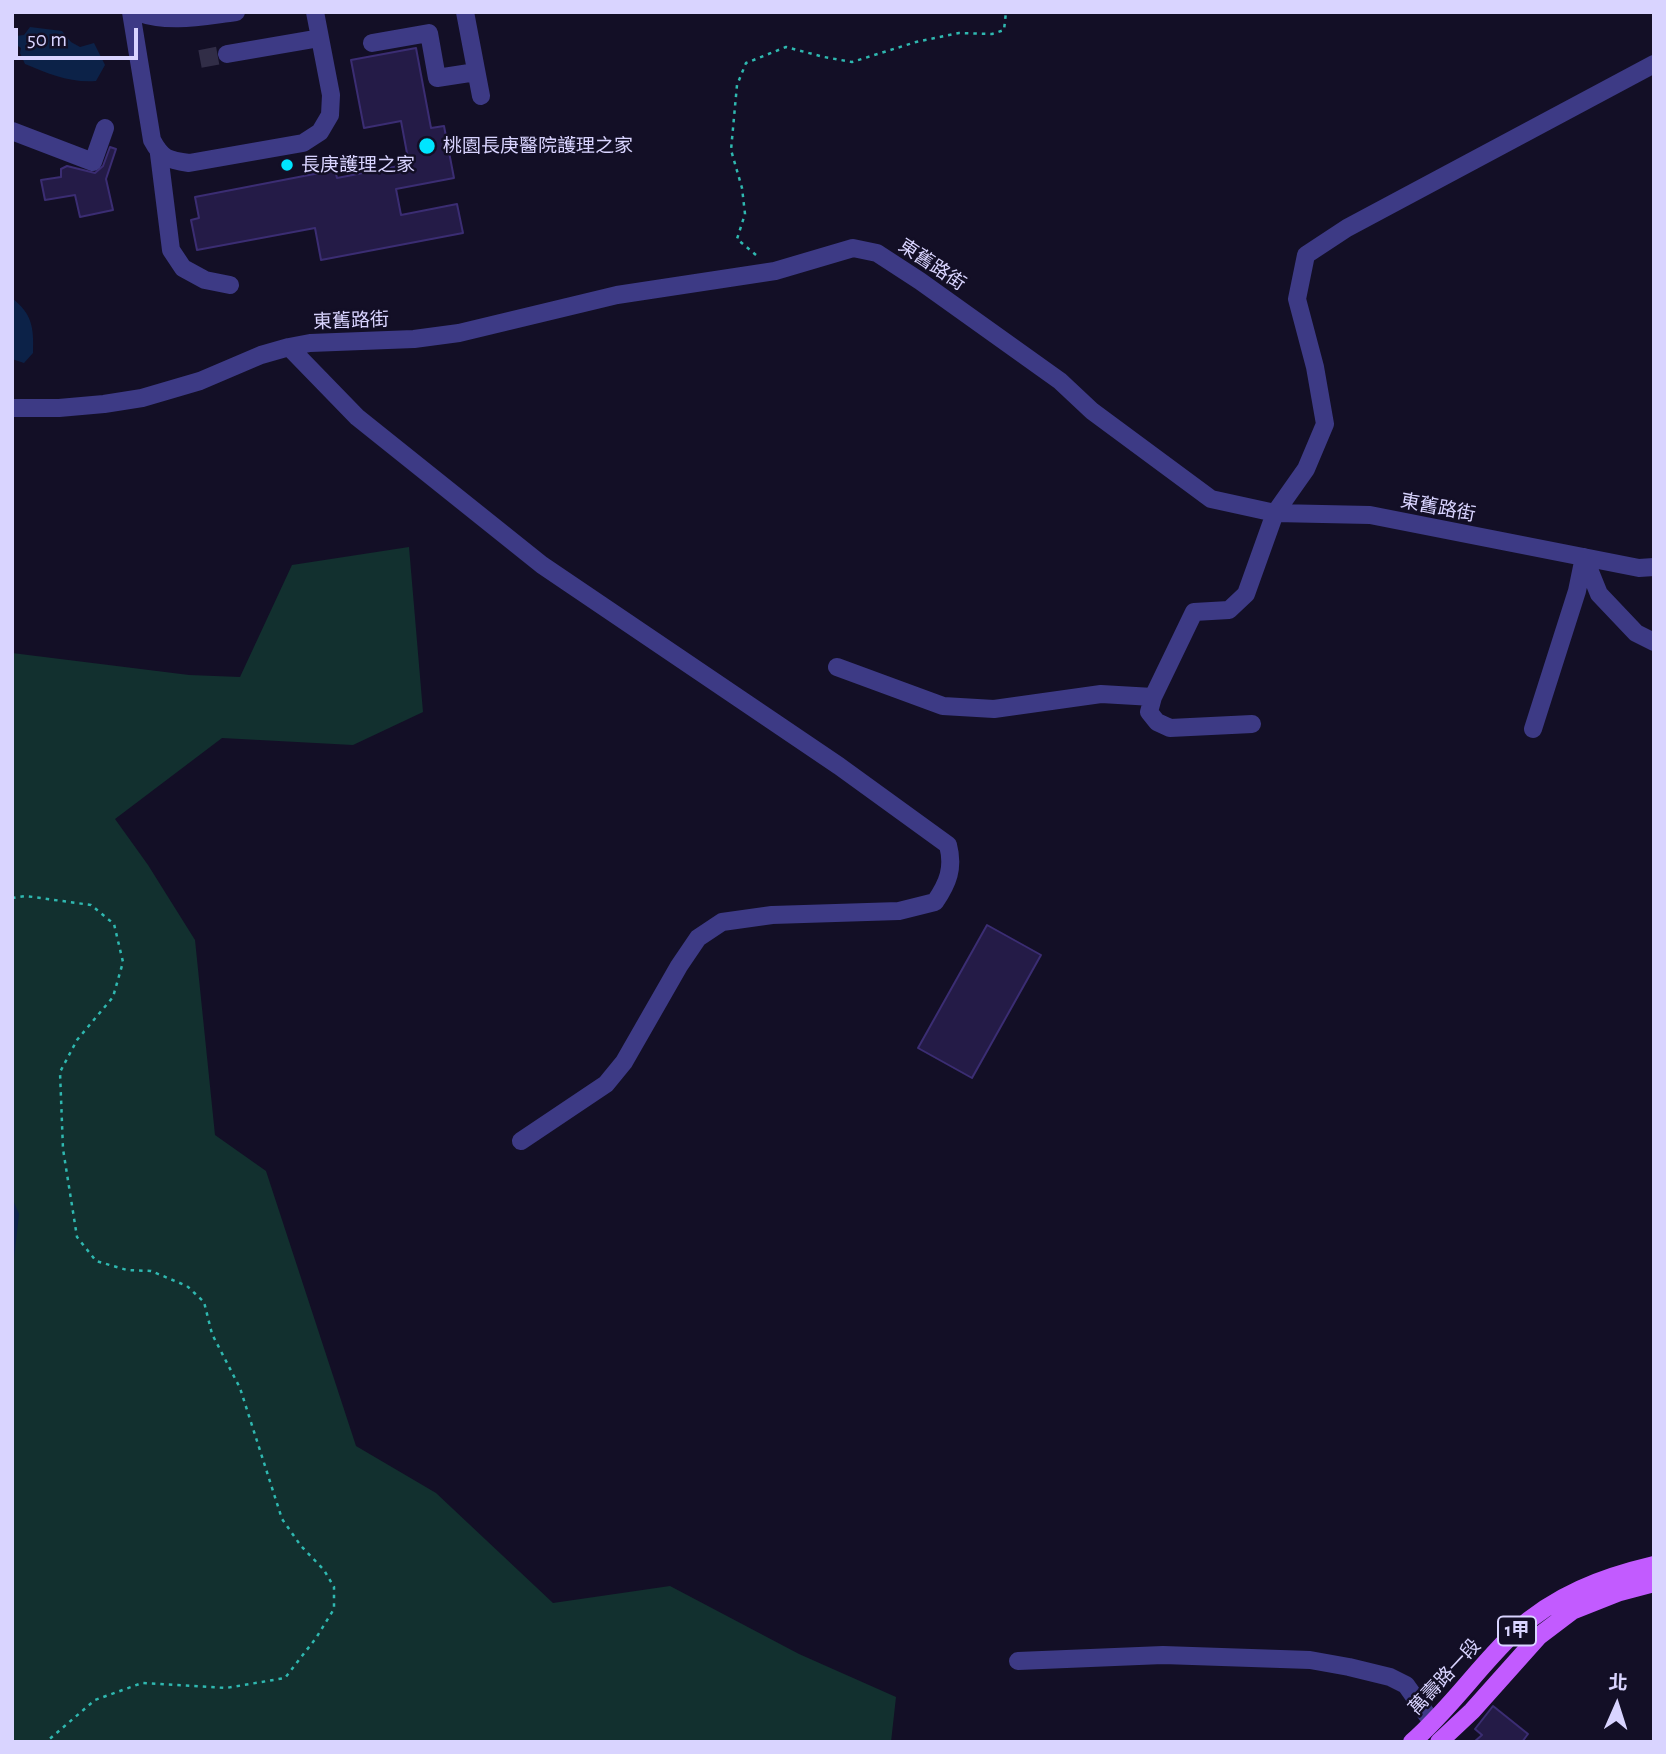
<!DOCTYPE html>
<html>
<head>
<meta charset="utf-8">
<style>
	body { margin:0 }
	#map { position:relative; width:1666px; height:1754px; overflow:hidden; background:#130f26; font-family:"Alegreya Sans","Noto Sans TC",sans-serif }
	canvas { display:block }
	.frame { position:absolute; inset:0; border:14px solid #d9d4ff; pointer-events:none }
	.north { position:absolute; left:1582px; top:1670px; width:70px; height:70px; -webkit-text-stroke:5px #130f26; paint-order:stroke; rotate:3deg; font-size:19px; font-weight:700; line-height:28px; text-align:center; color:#d9d4ff }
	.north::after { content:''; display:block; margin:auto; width:24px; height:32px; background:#d9d4ff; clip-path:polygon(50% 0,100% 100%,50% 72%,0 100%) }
	.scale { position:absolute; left:14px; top:28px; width:124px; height:32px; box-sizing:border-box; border:4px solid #d9d4ff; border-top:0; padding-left:9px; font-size:21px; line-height:24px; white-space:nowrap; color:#d9d4ff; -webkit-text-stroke:5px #130f26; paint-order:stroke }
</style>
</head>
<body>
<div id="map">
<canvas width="1666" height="1754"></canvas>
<div class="frame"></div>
<div class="north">北</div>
<div class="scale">50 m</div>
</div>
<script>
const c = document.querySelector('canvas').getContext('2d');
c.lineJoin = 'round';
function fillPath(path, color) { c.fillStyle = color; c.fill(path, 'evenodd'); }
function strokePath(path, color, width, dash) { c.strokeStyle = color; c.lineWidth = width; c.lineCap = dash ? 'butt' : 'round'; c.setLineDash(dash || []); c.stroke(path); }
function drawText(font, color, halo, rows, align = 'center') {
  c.font = font + ' "Alegreya Sans","Noto Sans TC",sans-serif'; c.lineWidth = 5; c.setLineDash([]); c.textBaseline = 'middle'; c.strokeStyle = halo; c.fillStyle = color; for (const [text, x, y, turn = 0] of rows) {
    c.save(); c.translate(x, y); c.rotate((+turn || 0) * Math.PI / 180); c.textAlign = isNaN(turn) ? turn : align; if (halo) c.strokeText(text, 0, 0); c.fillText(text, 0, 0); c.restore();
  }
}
fillPath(new Path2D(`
	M409,547l14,165 -70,33 -131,-7 -107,81 33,46 47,75 20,195 51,36 90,275 80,47 117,110 117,-17 129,68 97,43 -5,45h-879v-1089l177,22 51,2 52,-112z`), '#12302f');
fillPath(new Path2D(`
	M30,27l32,4 9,11 9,5 14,-4 11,22 -9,16c-26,2 -47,-7 -71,-17l-5,-11 1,-5 -9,-6 3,-6 9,-1z
	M12,298c20,16 22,29 21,55l-9,10 -12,-4z
	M12,1198l7,16 -7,62z`), '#0c2248');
const building = new Path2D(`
	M416,48l15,80 13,-2 10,52 -58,11 5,26 56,-11 6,29 -142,27 -6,-32 -118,22 -6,-30 8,-2 -4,-21 140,-27 2,8 72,-14 -8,-43 -37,7 -13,-68z
	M110,147l6,2 -10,30 7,31 -33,7 -5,-22 -30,5 -4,-20 20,-3v-8l6,-3 28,7 8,-7z
	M987,925l54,30 -69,123 -54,-30z
	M1493,1706l35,28 -6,8h-48l8,-7 -7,-6z`);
fillPath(building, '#241b47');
strokePath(building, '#3b2d73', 2);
strokePath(new Path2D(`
	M200,59l27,-5`), '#312d47', 18, [18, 9]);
strokePath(new Path2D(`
	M756,255l-19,-16 8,-25 -3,-26 -11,-38 6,-65 9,-22 40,-16 38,10 28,5 64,-20 43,-9 33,1 12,-4 2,-18
	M12,898l14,-2 65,9 23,19 9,38 -10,35 -36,43 -17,32 3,77 14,88 19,24 31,9 24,1 36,15 17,16 8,32 28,54 42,131 19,27 23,24 10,17v22l-18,29 -31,40 -59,10 -84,-5 -47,17 -49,42`), '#2fb8b0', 2.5, [3.5, 5]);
strokePath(new Path2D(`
	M131,12l21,128c10,19 16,20 37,23l114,-20 17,-11 10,-17 1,-20 -16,-83
	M137,12c33,12 66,4 99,0
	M465,12l16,84
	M372,43l57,-10 8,45 39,-6
	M227,54l93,-16
	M12,131l81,31 12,-34
	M159,154l12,96 12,18 22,12 25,5
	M289,347l68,70 185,148 297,201 109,79c6,23 0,38 -13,57l-36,9 -127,4 -50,7 -24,16 -19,28 -55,96 -18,22 -85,57
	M12,408h47l45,-4 38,-6 58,-17 61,-26 28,-8 21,-4 104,-4 45,-6 158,-38 158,-24 78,-23 24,5 43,28 140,100 32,30 119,88 64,14 95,2 269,53 15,-1
	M1584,557l15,37 37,39 18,9
	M837,667l106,39 51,3 107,-15 52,3 41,-85 35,-2 17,-16 29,-81 31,-44 19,-45 -10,-57 -18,-68 9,-44 41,-27 307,-164
	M1153,697l-4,15 8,10 13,6 82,-4
	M1533,729l44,-138 7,-34
	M1018,1661l145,-6 147,5 39,7 41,10 16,8 26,37`), '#3d3a85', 18);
strokePath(new Path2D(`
	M1412,1742c38,-33 67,-76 103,-110 40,-37 88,-55 139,-67
	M1439,1742l33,-31 67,-75 33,-25 48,-19 34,-9`), '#c25bff', 18);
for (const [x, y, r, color] of [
	[427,146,9,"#00e5ff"],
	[287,165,7,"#00e5ff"]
]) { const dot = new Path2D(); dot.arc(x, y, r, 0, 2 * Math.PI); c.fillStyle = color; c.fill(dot); strokePath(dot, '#130f26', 2.5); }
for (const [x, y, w] of [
	[1517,1631,38]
]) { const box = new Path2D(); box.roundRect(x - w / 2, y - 14.5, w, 29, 5); c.fillStyle = '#130f26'; c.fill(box); strokePath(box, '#d9d4ff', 2); }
drawText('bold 18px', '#d9d4ff', null, [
	["1甲",1517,1631]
]);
drawText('19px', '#d9d4ff', '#130f26', [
	["桃園長庚醫院護理之家",443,146],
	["長庚護理之家",301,165]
], 'left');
drawText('19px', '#d9d4ff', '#130f26', [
	["東舊路街",932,265,34],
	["東舊路街",351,321,-2],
	["東舊路街",1438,508,11],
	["萬壽路一段",1445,1677,-47]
]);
</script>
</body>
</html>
